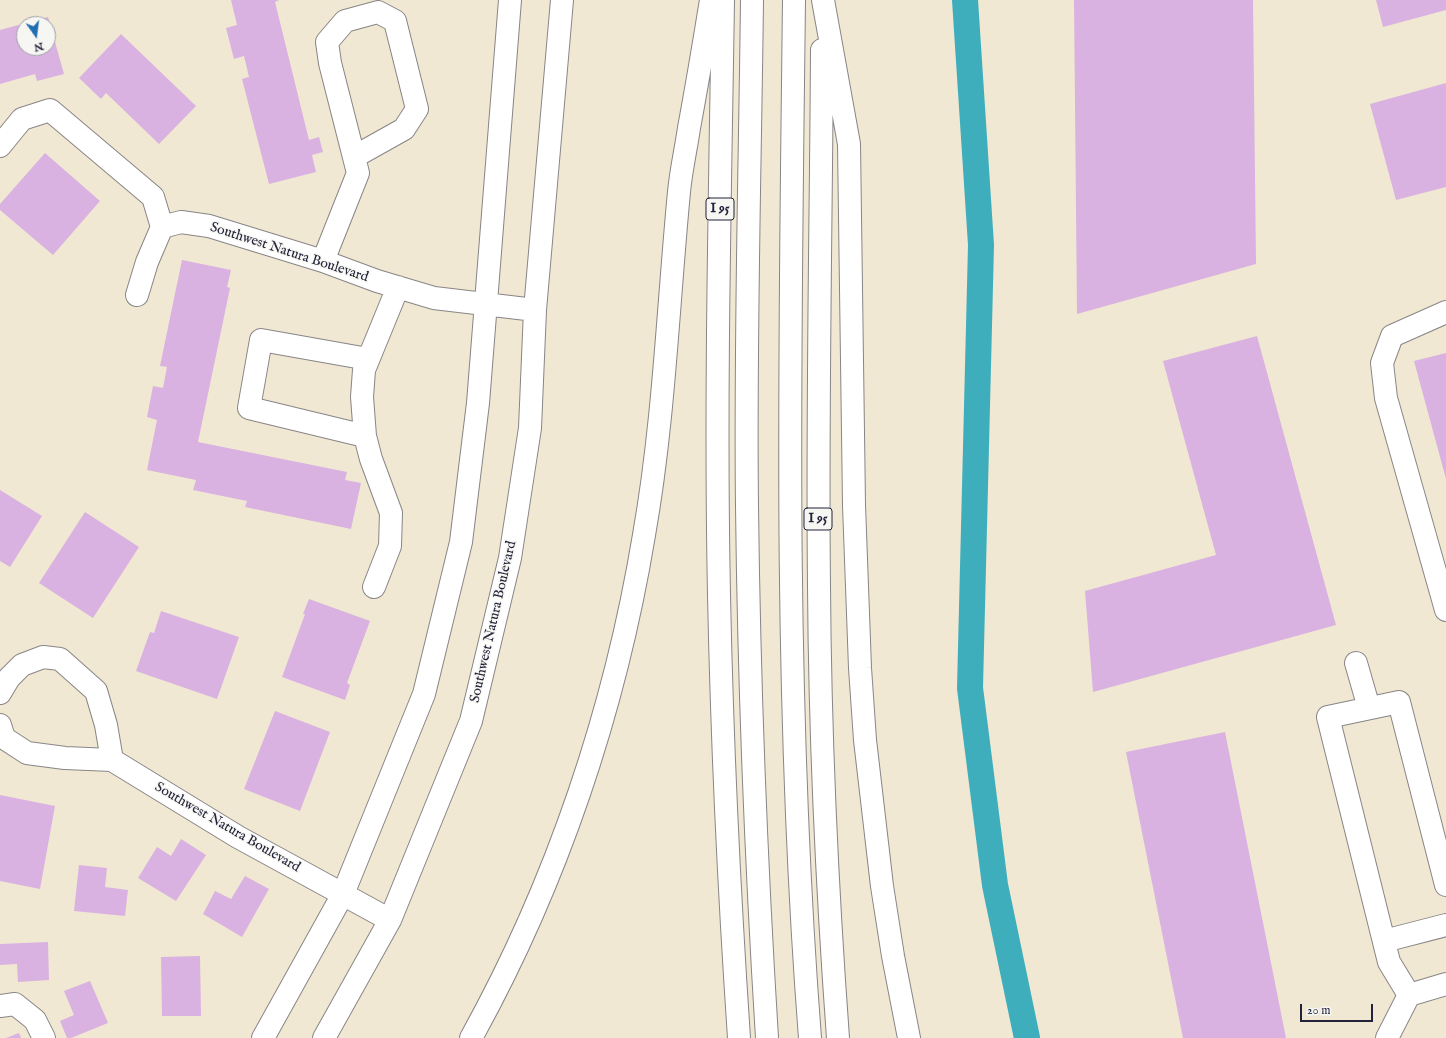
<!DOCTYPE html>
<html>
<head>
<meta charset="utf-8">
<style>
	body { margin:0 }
	#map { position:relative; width:1446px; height:1038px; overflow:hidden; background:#f0e8d2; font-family:"IM FELL English",serif }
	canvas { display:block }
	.north { position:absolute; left:16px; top:16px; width:40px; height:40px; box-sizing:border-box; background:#f6f6f2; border:1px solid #a1a1a9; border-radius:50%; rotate:166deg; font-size:11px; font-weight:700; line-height:16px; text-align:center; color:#22223b }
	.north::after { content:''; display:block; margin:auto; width:14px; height:18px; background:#1f6fb2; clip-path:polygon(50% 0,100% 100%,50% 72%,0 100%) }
	.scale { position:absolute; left:1300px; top:1004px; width:73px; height:18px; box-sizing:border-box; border:2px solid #22223b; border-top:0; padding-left:5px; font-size:12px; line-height:14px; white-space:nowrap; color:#22223b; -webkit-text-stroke:3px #f6f6f2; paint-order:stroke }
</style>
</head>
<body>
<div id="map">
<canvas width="1446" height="1038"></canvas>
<div class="north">N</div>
<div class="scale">20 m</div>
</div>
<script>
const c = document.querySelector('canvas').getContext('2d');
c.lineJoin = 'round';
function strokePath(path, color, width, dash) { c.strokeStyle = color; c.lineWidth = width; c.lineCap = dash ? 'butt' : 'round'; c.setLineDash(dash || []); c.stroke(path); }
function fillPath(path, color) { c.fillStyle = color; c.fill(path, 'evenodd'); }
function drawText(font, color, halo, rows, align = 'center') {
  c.font = font + ' "IM FELL English",serif'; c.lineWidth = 3; c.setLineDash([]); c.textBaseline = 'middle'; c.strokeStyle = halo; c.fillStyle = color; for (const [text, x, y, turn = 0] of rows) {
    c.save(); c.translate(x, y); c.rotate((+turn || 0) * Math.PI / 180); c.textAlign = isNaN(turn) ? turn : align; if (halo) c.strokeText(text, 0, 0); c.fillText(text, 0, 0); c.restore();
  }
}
strokePath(new Path2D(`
	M965,0l16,245 -11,443 25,197 32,153`), '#3faebc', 26);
fillPath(new Path2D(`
	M231,0h48l-4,2 34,138 10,-3 4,15 -11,3 4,17 -47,12 -27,-105 7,-2 -5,-21 -10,3 -8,-31 11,-3z
	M1074,0h179l3,264 -179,50z
	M1376,0h70v10l-63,17z
	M48,17l16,57 -27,7 -2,-7 -35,10v-54zM24,24h24v24h-24z
	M121,34l75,72 -37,38 -53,-51 -5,6 -22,-21z
	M1446,83v104l-50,13 -26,-96z
	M45,153l55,48 -47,54 -53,-45v-6z
	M182,260l49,10 -4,17 3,1 -32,154 149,30 -2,8 16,3 -10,46 -106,-22 2,-6 -54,-11 3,-10 -49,-10 10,-50 -10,-3 6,-31 10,2 4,-21 -7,-1z
	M1257,336l79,289 -243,67 -8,-101 131,-36 -53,-194z
	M1446,353v126l-32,-118z
	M0,490l42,26 -32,51 -10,-6z
	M85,512l54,35 -46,71 -54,-35z
	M309,599l61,22 -23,62 3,2 -5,15 -63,-23 23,-63h-2z
	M161,611l78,26 -22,62 -81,-28 14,-39 4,1z
	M275,711l55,21 -30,79 -56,-22z
	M1225,732l61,306h-103l-57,-286z
	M0,795l55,11 -15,83 -40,-8z
	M181,839l25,16 -30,46 -38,-23 19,-31 14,9z
	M79,865l28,3 -2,19 23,3 -3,26 -51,-5z
	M245,876l24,13 -27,48 -39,-23 12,-23 16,8z
	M48,942l1,38 -31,2 -1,-18 -17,1v-21z
	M200,956l1,60h-39l-1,-59z
	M90,981l18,42 -37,15h-4l-7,-17 14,-6 -10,-24z
	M19,1033l2,5h-15z`), '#d9b2e1');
const minor = new Path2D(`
	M0,146l22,-27 28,-9 103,87 9,30
	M323,261l35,-88 -28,-110 -3,-21 18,-21 33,-9 17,9 22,88 -13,20 -50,28
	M137,295l10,-33 15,-35 19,-5 28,4 114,35 54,20 57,17 101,12
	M1446,312l-54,24 -10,27 4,35 60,212
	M365,436l-116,-28 12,-68 107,19
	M374,587l16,-41 1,-33 -20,-54 -6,-23 -3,-39 2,-27 34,-83
	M1356,663l13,45
	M0,693l9,-15 13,-13 21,-8 17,2 36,32 10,34 6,35
	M0,725l4,13 23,15 38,5 47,2 126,77 152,83
	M1384,941l62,-16
	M1409,995l-20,-33 -61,-245 71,-15 47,183
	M0,1006l15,-2 20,16 9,18
	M263,1038l80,-144 81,-200 37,-152 17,-139 32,-403
	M324,1038l66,-118 81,-199 39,-163 20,-130 5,-118 27,-310
	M1387,1038l22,-43 37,-11`);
const highway = new Path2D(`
	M723,0c-3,198 -8,397 -4,595 3,148 10,295 20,443
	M752,0c-2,169 -7,338 -5,506 2,178 9,355 20,532
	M794,0c-4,346 -11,692 16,1038
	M823,0l26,144 5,361 6,163 5,72 17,146 11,70 16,82
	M822,50c-1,179 -5,357 -3,536 1,151 8,302 19,452
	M471,1038c86,-155 144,-328 173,-503 20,-113 24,-229 35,-343 2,-22 7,-43 10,-64 8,-43 15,-85 22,-128`);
strokePath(minor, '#898586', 24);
strokePath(highway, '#898586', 24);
strokePath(minor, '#fff', 22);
strokePath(highway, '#fff', 22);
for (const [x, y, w] of [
	[720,209,28],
	[818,519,28]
]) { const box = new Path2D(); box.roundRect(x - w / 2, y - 11, w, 22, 3); c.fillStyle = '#f6f6f2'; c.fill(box); strokePath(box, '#22223b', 1); }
drawText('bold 13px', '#22223b', null, [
	["I 95",720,209],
	["I 95",818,519]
]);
drawText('14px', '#22223b', '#f6f6f2', [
	["Southwest Natura Boulevard",289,253,18],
	["Southwest Natura Boulevard",494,622,-77],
	["Southwest Natura Boulevard",227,828,30]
]);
</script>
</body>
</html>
